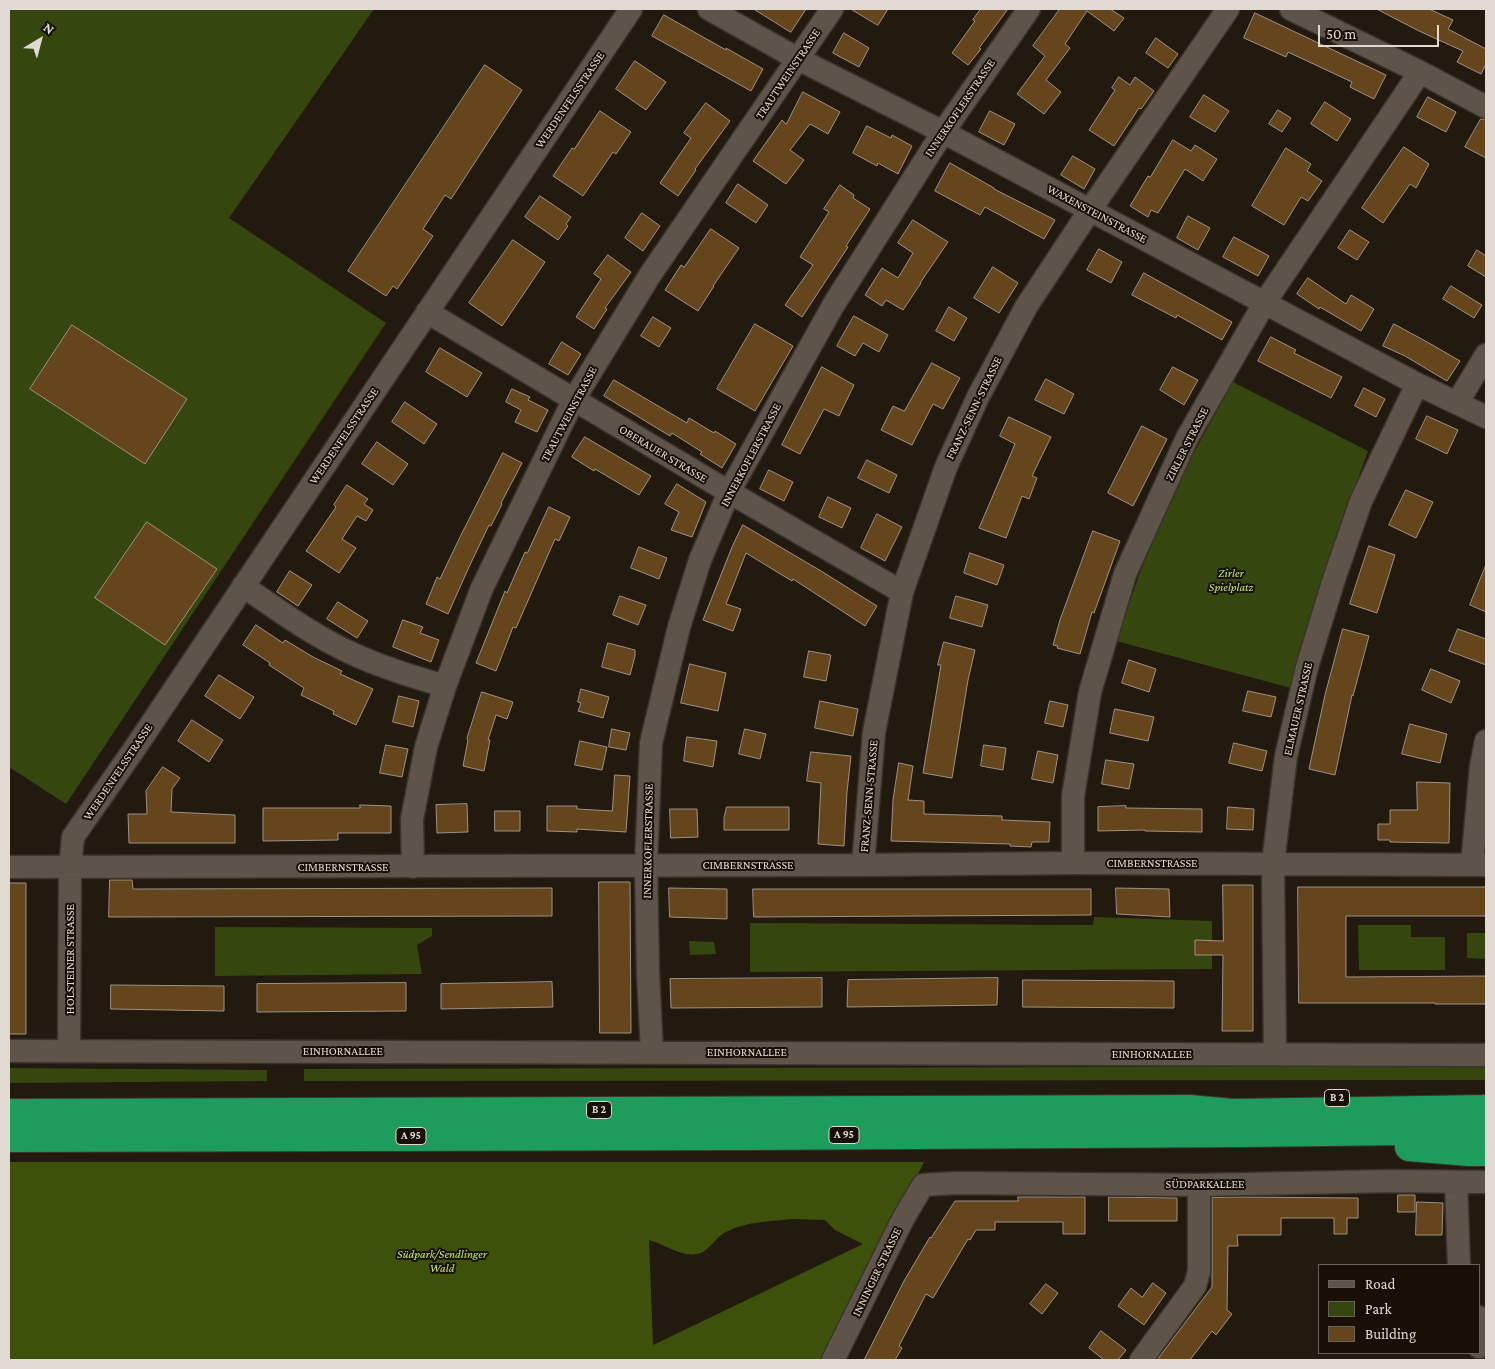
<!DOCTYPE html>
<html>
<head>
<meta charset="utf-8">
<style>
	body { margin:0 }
	#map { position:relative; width:1495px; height:1369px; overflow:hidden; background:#22190f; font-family:"Crimson Pro",serif }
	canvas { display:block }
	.frame { position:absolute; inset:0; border:10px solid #e0dad3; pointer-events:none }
	.legend { position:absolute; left:1318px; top:1264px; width:162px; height:90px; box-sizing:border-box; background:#181007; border:1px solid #686159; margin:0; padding:6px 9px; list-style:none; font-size:15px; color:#e0dad3 }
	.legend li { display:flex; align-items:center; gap:10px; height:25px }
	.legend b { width:25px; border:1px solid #686159 }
	.north { position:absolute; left:15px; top:15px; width:50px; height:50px; -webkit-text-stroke:4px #181007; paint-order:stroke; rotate:37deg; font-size:14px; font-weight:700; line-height:20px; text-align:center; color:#e0dad3 }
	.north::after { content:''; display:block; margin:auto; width:18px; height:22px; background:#e0dad3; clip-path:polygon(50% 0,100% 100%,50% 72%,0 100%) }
	.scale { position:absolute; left:1318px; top:25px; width:121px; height:22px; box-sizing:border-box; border:2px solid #e0dad3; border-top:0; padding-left:6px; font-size:15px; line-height:18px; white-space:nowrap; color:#e0dad3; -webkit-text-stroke:4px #181007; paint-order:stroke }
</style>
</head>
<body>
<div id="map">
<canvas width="1495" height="1369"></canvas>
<div class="frame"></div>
<ul class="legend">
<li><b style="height:6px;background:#5f5449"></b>Road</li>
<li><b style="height:14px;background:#35460f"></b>Park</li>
<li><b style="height:14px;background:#65451c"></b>Building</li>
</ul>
<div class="north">N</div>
<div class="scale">50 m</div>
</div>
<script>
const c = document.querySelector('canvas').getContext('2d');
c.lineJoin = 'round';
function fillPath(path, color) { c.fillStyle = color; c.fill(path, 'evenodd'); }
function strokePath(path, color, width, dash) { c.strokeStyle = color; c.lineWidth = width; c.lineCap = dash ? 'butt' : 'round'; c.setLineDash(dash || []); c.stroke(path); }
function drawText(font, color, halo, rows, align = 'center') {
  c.font = font + ' "Crimson Pro",serif'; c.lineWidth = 4; c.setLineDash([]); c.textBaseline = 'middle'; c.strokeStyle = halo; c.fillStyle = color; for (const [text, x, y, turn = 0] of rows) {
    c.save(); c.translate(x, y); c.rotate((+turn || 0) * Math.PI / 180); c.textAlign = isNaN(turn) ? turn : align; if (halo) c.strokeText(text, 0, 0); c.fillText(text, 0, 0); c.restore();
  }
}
fillPath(new Path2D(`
	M9,9h365l-145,209 157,105 -320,481 -57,-37z
	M1233,382l135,69 -45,123 -32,114 -175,-47 23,-66 33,-83z
	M1094,917l118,4v48l-462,3v-49l343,2z
	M1358,925h53v12h34v33h-86z
	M215,927l217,1v8l-15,9 5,29 -207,2z
	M1467,933h19v26l-19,-1z
	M689,941l25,1 2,12 -26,1z
	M1486,1066v14l-1182,1v-12z
	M9,1068l258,2v11l-258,2z`), '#35460f');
fillPath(new Path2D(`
	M9,1162h915l-99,198h-816zM792,1219l33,1 10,10 28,14 -210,101 -4,-105c15,4 32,17 48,14 12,-2 17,-15 27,-21 23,-12 43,-11 68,-14z`), '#3d510a');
const building = new Path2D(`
	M754,9h52l-15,23z
	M851,9h37l-10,16z
	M981,9h27l-29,39 2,1 -13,16 -16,-12 23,-32 -2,-1z
	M1060,9h50l14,9 -10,13 -27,-20 -22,33 5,4 -24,32 15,12 -17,22 -27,-20 28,-38 -12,-10z
	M1377,9h52l24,11 -5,9 38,20v15l-5,10 -24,-12 6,-11 -44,-20z
	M1255,13l131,62 -12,24 -24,-12 2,-5 -64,-30 -2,5 -42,-19z
	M664,15l62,35v-2l37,21 -12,22 -99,-55z
	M844,33l25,15 -10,19 -26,-14z
	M1156,38l22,16 -10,14 -22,-15z
	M635,61l31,21 -20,28 -30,-21z
	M485,65l37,25 -71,109 -6,-4 -22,34 10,7 -36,53 -4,-3 -7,10 -38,-25z
	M1119,77l11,8 5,-8 19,14 -13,18 -2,-1 -25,38 -25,-16 26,-40 -3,-2z
	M803,92l37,20 -12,22 -18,-10 -20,26 14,10 -18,24 -33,-23 29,-41 4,4z
	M1204,95l25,16 -14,21 -25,-15z
	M1428,97l28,15 -10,20 -29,-15z
	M1325,102l26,17 -14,22 -26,-17z
	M706,103l24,18 -35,48 1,1 -18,26 -18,-13 31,-45 -7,-5z
	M1278,110l13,8 -9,14 -13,-8z
	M600,111l31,21 -15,22 -3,-2 -30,44 -30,-20 19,-28 2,1z
	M990,111l25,13 -11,21 -25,-13z
	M1481,119l5,1v38l-21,-11z
	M867,126l24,12 1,-3 20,11 -14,28 -20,-11 -1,3 -24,-13z
	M1173,140l18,11 4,-6 22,14 -14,22 -18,-12 -27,44 -7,-3 -3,7 -18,-11 18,-30 2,1z
	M1404,147l25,17 -13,24 -6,-4 -27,39 -21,-15z
	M1286,148l25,16 -4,7 15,10 -14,20 -7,-4 -17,28 -32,-19z
	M1073,156l22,13 -11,20 -23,-14z
	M950,163l44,25v1l61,31 -11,19 -59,-32 -5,8 -45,-24z
	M738,184l30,21 -12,18 -30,-20z
	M840,185l14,10 -1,3 17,11 -24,37 2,1 -46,70 -17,-12 28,-40 -13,-8 29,-45 -5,-3z
	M540,196l31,21 -5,7 2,2 -10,14 -33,-23z
	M642,213l18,13 -17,25 -18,-13z
	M1188,216l22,12 -12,22 -21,-12z
	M913,220l35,22 -28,41h1l-18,27 -17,-10 -4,6 -17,-11 17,-27 16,10 15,-25 -15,-10z
	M711,229l28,19 -26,38h1l-16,25 -33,-21 16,-25 3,2z
	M1350,230l19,12 -12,18 -19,-12z
	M1234,237l35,19 -11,20 -35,-19z
	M513,240l32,22 -43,64 -33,-23z
	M1099,249l23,13 -11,21 -24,-13z
	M1477,250l9,6v21l-18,-11z
	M608,255l23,17 -26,36 2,1 -13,20 -18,-12 25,-38 -7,-5z
	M993,267l25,16 -19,30 -25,-15z
	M1144,273l88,49 -10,18 -45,-25 -1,3 -44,-23z
	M1308,278l38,26 5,-9 23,14 -13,22 -41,-24 -1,2 -22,-15z
	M1451,286l31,19 -8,13 -31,-19z
	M949,307l18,11 -13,23 -18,-10z
	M854,316l34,19 -9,17 -16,-9 -8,13 -18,-10z
	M653,317l18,11 -12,19 -18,-11z
	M755,324l38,22 -38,65 -38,-22z
	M1394,324l35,19 31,18 -13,20 -42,-25 -22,-10z
	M72,325l115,74 -42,65 -115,-75z
	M1271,337l25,13 -2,3 48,24 -11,21 -73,-37z
	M562,342l19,12 -13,21 -19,-11z
	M440,348l42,25 -15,24 -41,-25z
	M932,363l28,15 -17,31 -10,-5 -21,41 -31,-15 12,-24 11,5z
	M822,367l32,18 -15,31 -15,-7 -24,45 -18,-9z
	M1173,367l25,13 -14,25 -24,-15z
	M1046,379l28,15 -10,20 -29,-14z
	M614,380l73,43 2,-5 25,15 1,-2 21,13 -14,24 -22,-14 2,-2 -30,-19 -2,3 -66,-40z
	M1364,388l21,11 -9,18 -21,-11z
	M512,389l18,8 -2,3 20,10 -11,22 -22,-10 6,-12 -15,-8z
	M405,402l32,22 -13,20 -32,-22z
	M1427,416l31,14 -11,24 -31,-15z
	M1009,417l42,20 -19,39 5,2 -8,21 -7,-3 -16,42 -27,-10 36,-84 -15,-8z
	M1142,426l25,13 -34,67 -25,-13z
	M585,437l66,39 -12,19 -44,-26 -1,2 -22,-14z
	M377,442l31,22 -15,21 -31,-21z
	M503,453l19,10 -21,40 1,1 -11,22 -2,-1 -20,42 -21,47 -22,-10 11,-27 3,2 20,-42z
	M867,460l30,15 -8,18 -31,-15z
	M769,470l24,12 -9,19 -24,-12z
	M677,484l29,18 -14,35 -21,-7 8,-18 -14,-8z
	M347,485l21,14 -4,5 9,6 -7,11 -9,-5 -15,23 14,9 -17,25 -33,-22 30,-44 -2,-2z
	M1406,490l27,12 -17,36 -27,-13z
	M828,497l23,11 -9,20 -23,-11z
	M549,507l21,10 -11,24 -4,-2 -39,89 -3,-1 -17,44 -20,-8 29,-72 2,2 18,-41 2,1z
	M877,514l25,13 -17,34 -24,-13z
	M147,522l70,47 -52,76 -70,-47z
	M743,525l78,46 56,35 -12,20 -72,-47 -1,2 -46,-28 -20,51 15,5 -8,22 -30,-11 29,-73z
	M1093,531l27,10 -26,72 -2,-1 -12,42 -23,-6 1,-2 -5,-1 7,-25z
	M1369,546l26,9 -18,58 -27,-9z
	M639,547l28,11 -8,21 -28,-11z
	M970,553l34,12 -7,20 -33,-12z
	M1486,565v47l-16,-7z
	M290,571l22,14 -14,21 -21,-14z
	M620,596l26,9 -8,20 -25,-10z
	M956,596l32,9 -6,22 -32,-9z
	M338,602l30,19 -11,17 -30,-19z
	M403,620l20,7 -3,6 19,7 -8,22 -38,-15z
	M256,625l27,18 2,-3 28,17 29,14 -2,3 33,15 -17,36 -23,-11 1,-3 -33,-16 3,-7 -35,-23 1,-2 -27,-18z
	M1343,629l26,7 -16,60 -1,-1 -17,80 -26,-6 16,-74z
	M1458,629l28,10v26l-37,-14z
	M944,642l31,8 -7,30 -16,98 -29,-5 18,-108h-3z
	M608,643l27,7v6l-5,19 -28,-8z
	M809,651l22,4 -5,26 -22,-4z
	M1129,660l27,9 -7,23 -27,-9z
	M690,664l36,9 -8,38 -37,-8z
	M1431,669l29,12 -9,22 -29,-13z
	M219,675l35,22 -14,22 -35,-23z
	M581,689l28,8 -6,21 -25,-7 3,-8 -3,-1z
	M1248,691l28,6 -5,20 -28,-6z
	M482,692l31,10 -6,17 -11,-4 -8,25h2l-6,31 -21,-5 5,-26 -1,-1z
	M399,696l20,5 -6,26 -20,-5z
	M820,701l38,8 -5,27 -38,-8z
	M1050,701l18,4 -5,22 -18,-4z
	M1115,709l39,8 -6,24 -38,-8z
	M192,720l31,20 -14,22 -31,-21z
	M1410,724l37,10 -7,29 -38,-9z
	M612,729l18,4 -4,17 -17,-3z
	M745,729l21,5 -6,25 -21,-5z
	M687,737l30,4 -4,26 -29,-6z
	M580,741l27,6 -5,23 -27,-5z
	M1234,743l33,8 -5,20 -33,-8z
	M386,745l22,4 -6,28 -22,-4z
	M984,745l22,3 -3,22 -22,-4z
	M1038,751l20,4 -5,28 -21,-4z
	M811,752l40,4 -4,36 -3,54 -26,-2 3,-61 -14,-2z
	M1106,760l28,4 -5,25 -27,-5z
	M899,763l14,3 -5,34 16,1v13l78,2v4l48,2 -1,20h-17l-1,5 -21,-1v-2l-119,-3 2,-41z
	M163,767l17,11 -8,11 -1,23 64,3v28h-106l-1,-29h19l-1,-23z
	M615,775l15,1 -4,56 -49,-3v3l-30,-1v-25h30v3l35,2z
	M1417,782l33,1 -1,60 -59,-1v-2h-12v-16h12v-14h27z
	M467,804l1,28 -31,1 -1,-28z
	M360,805l31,1v27h-53v7l-75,1v-33h97z
	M1126,806v2l76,1v23l-57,-1v-1l-47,1v-24z
	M727,807h62v23h-65v-12z
	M1228,807l26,2 -1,21 -26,-1z
	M670,809h27l1,28 -27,1z
	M495,811h25v20h-25z
	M110,880h22l1,9 419,-1v28l-443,1z
	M599,882h31l1,151h-31z
	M9,883h17v151h-17z
	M1223,885h30v146h-31l1,-76h-28v-15l28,1z
	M1298,887h188v29h-140v61l140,-1v28h-51v-1h-136z
	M669,888l58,1v30l-57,-2z
	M1116,888l53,1 1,28 -53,-3z
	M753,889h338v26l-337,2z
	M822,978v29l-151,1 -1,-29z
	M998,978l-1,27 -150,2 1,-27z
	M1023,980l151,1v27l-151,-1z
	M552,982l1,25 -112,2v-25z
	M406,983v28l-149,1v-28z
	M111,985l113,1v25l-113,-2z
	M1398,1195h17v17h-17z
	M1018,1197h67v37h-22v-12h-68v8h-19l-6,10 -2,-1 -35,59 -7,-4 -27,52 3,2 -7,12h-31l40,-79 26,-44 1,1 24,-37h63z
	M1109,1197l68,1v23h-68z
	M1237,1197l121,1v20h-11v16h-13v-16h-53v17h-44l1,11h-10l-1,64 5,4 -16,21 -4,-4 -22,29h-33l55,-73v-89z
	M1417,1202l26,1 -1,32h-26z
	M1153,1283l13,10 -22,32 -26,-19 13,-18 11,9z
	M1046,1284l12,9 -16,21 -12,-10z
	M1101,1331l25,19 -8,10h-14l-15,-12z`);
fillPath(building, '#65451c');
strokePath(building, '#9e9286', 1);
const minor = new Path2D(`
	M709,9l89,50 145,73 474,252 69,33
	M1291,9l129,63 66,35
	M427,312l302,180 173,100
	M1457,403l29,-48
	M243,586c35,24 69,49 108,67 30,14 62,24 94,33
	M1073,863v-67l17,-104 35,-118 62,-136 78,-136 155,-230
	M863,865l11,-133 28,-140 44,-125 32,-70 48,-90 64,-97 138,-201
	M1472,865l9,-99 5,-25
	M9,867l854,-2 210,-2 413,2
	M413,867l-1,-48 14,-72 19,-61 37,-98 91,-187 77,-126 182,-266
	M9,1051l1477,4
	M69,1051l1,-183 3,-31 62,-89 496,-739
	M652,1052l-4,-79 -2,-108 5,-122 28,-116 21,-67 29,-68 105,-188 109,-172 86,-123
	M1275,1054l-2,-191 13,-107 21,-89 27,-88 27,-78 56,-117
	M1456,1182l3,83
	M1479,1317l7,6
	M1479,1347l7,-10
	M833,1360l70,-141 20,-34 33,-2 243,2 192,-4 95,1
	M1141,1360l54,-74 4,-15v-86`);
const highway = new Path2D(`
	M9,1113l1180,-4 44,4 253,-4
	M9,1138l739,-2 496,-3 242,-3
	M1409,1147l60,5h17`);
strokePath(minor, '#3a342f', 25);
strokePath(highway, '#3a342f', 30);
strokePath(minor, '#5f5449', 22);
strokePath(highway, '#1e9c5c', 28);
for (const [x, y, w] of [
	[1337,1098,25],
	[599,1110,25],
	[844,1135,30],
	[411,1136,30]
]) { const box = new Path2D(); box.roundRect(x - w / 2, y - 8.5, w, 17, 4); c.fillStyle = '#181007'; c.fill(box); strokePath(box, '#e0dad3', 1); }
drawText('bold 11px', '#e0dad3', null, [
	["B 2",1337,1098],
	["B 2",599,1110],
	["A 95",844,1135],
	["A 95",411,1136]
]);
drawText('12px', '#e0dad3', '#181007', [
	["TRAUTWEINSTRASSE",788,74,-56],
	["WERDENFELSSTRASSE",570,100,-56],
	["INNERKOFLERSTRASSE",960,108,-56],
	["WAXENSTEINSTRASSE",1097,214,28],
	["FRANZ-SENN-STRASSE",974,408,-64],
	["TRAUTWEINSTRASSE",569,414,-62],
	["WERDENFELSSTRASSE",344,436,-56],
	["ZIRLER STRASSE",1187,444,-63],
	["OBERAUER STRASSE",663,454,31],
	["INNERKOFLERSTRASSE",751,455,-62],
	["ELMAUER STRASSE",1298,709,-77],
	["WERDENFELSSTRASSE",118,772,-56],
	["FRANZ-SENN-STRASSE",869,796,-85],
	["INNERKOFLERSTRASSE",648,841,-89],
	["CIMBERNSTRASSE",1152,863],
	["CIMBERNSTRASSE",748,865],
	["CIMBERNSTRASSE",343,867],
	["HOLSTEINER STRASSE",70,959,-90],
	["EINHORNALLEE",343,1051],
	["EINHORNALLEE",747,1052],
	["EINHORNALLEE",1152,1054],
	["SÜDPARKALLEE",1205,1184],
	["INNINGER STRASSE",877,1272,-64]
]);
drawText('italic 12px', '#c0e875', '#181007', [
	["Zirler",1231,573],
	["Spielplatz",1231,587],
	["Südpark/Sendlinger",442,1254],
	["Wald",442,1268]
]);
</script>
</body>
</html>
